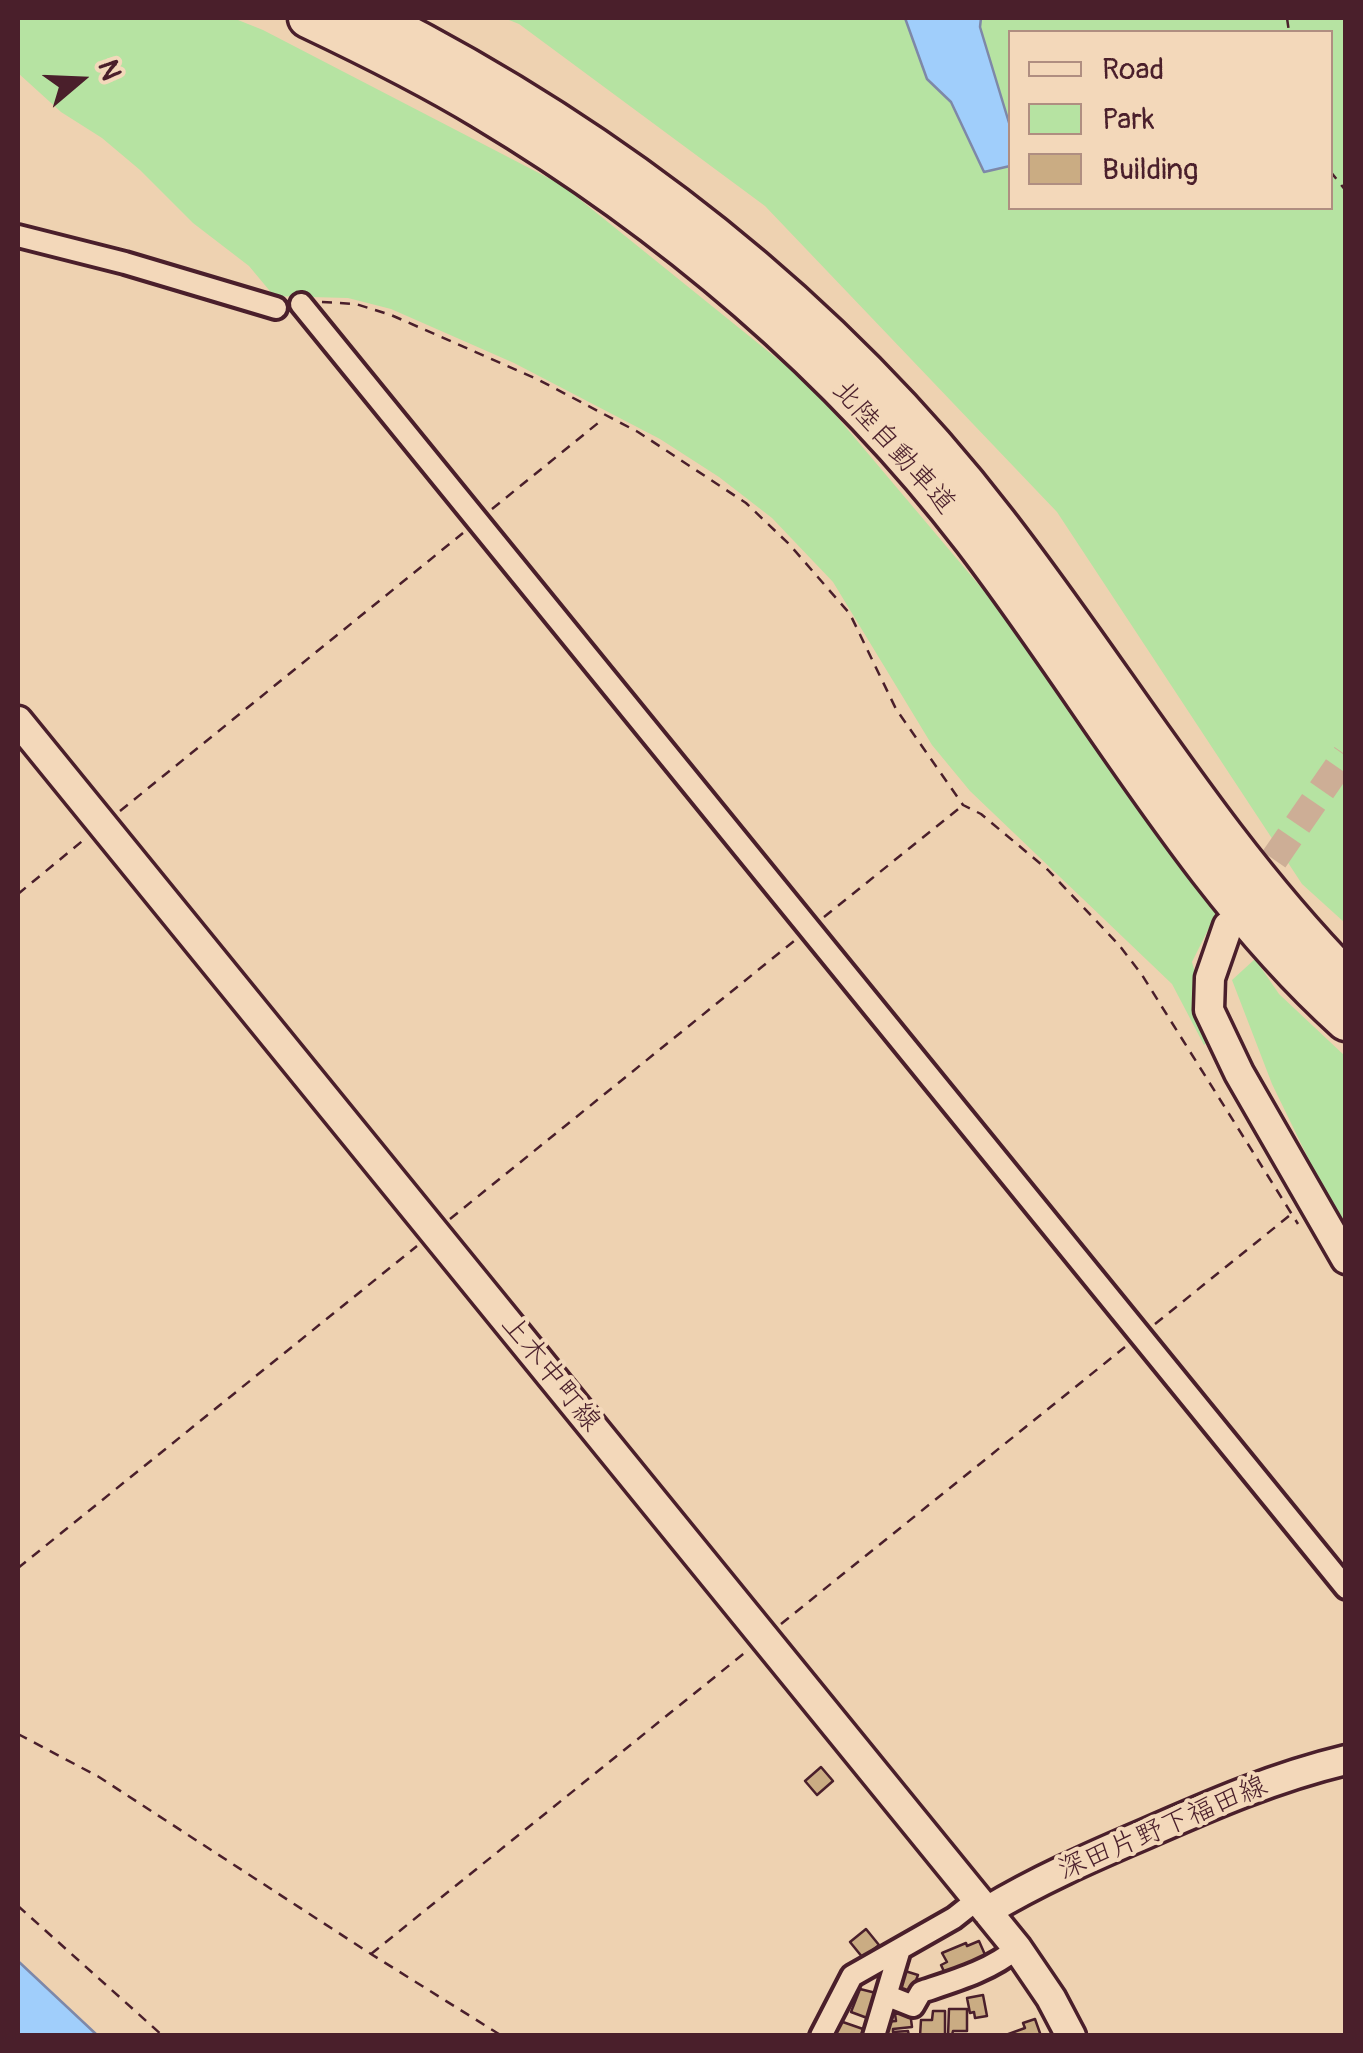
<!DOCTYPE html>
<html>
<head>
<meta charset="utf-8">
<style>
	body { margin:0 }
	#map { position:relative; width:1363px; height:2053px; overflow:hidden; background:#eed2b1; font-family:Pangolin,sans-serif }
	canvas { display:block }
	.frame { position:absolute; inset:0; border:20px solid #4a1f2b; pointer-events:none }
	.legend { position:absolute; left:1008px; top:30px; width:325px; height:180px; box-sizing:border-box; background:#f3d8ba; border:2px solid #af8e81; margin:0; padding:12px 18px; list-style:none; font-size:30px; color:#4a1f2b }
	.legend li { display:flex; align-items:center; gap:20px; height:50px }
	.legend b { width:50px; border:2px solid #af8e81 }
	.north { position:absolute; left:30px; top:30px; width:100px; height:100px; -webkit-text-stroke:8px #f3d8ba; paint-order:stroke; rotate:71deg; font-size:28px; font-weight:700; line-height:40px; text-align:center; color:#4a1f2b }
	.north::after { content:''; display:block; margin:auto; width:35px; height:45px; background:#4a1f2b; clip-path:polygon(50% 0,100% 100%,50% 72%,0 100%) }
</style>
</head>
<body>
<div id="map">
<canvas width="1363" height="2053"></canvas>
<div class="frame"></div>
<ul class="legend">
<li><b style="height:12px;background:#f3d8ba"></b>Road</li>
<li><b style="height:28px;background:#b6e3a2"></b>Park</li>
<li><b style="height:28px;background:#caac83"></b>Building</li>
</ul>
<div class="north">N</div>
</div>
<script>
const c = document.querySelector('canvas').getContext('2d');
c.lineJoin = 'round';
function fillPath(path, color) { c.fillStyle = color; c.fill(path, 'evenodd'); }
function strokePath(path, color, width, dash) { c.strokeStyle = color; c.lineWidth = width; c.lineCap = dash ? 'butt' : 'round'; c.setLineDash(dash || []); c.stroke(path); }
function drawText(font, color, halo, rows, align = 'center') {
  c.font = font + ' Pangolin,"Klee One",sans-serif'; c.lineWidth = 8; c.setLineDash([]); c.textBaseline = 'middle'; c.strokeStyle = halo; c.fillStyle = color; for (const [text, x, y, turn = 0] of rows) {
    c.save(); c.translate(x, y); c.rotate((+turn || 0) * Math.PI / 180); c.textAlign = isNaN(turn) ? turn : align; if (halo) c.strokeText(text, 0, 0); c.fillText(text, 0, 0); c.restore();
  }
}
fillPath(new Path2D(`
	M18,18h215l30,12 299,155 249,201 184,218 223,306 -26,52 22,77 -10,6 -32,-61 -202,-193 -38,-46 -99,-163 -61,-64 -53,-41 -59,-38 -146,-76 -123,-54 -43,-11 -74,-2 -25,-30 -56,-43 -53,-53 -38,-32 -41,-26 -43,-39z
	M504,18h401l22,61 24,23 33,69 26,-5 1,42h319v-176h-319l-1,94 -30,-99 1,-9h364v905l-43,-39 -245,-372 -292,-306 -246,-182z
	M1255,959l24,35 66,62v178l-73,-150 -40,-104z`), '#b6e3a2');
const water = new Path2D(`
	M905,18h76l-1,9 30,99v40l-26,6 -33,-70 -24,-23z
	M18,1961l79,74h-79z`);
fillPath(water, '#a0cefb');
strokePath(water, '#7e88a8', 2.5);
const building = new Path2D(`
	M821,1767l12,14 -16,14 -12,-14z
	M866,1929l13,16 -16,13 -13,-16z
	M979,1941l7,16 -9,3 2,6 -31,14 -7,-15 6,-3 -5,-9 24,-10 1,3z
	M905,1971l13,4 -9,24 -16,-4 5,-21 6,2z
	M860,1989l20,5 -10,25 -19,-7z
	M983,1995l4,21 -12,2 -1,-6 -4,1 -3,-15z
	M949,2009h18v22h-14l-1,4 10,1h-14z
	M933,2011h12v25h-25l1,-16h11z
	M910,2012l2,15 -19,2v3l15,-1 1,5h-23l-1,-14 11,-1 -1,-7z
	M1035,2019l6,17h-38l22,-8 -2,-5z
	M837,2020l26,9 -2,7h-29z`);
fillPath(building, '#caac83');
strokePath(building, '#4a1f2b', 2.5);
strokePath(new Path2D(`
	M1250,894l96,-139`), '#cdae96', 28, [28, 14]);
const street = new Path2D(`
	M18,236l107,27 151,45
	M301,304l1045,1284
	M888,1996l25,10 8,-14c33,-11 69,-21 96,-44
	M821,2036l31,-60 102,-58 24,-19
	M874,2036l26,-87`);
const secondary = new Path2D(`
	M18,721l999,1227 34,50 20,38
	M1228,926l-18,52 -1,32 30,63 107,186
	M987,1911c50,-30 104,-54 158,-77 66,-29 130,-57 201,-74`);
const highway = new Path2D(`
	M308,18c59,28 118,57 174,91 187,112 357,256 491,430 120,156 226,350 373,482
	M374,18c241,122 457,290 623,505 118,152 214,318 349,456`);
strokePath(street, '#4a1f2b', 28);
strokePath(secondary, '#4a1f2b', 35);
strokePath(highway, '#4a1f2b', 45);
strokePath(new Path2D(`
	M1287,18l2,14
	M1330,171l16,20
	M322,302l34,2 35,11 146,64 101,53 108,71 43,41 61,70 46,95 67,96 18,9 67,56 71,75 23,30 156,249
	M492,509l111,-90
	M120,811l343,-278
	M18,894l68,-56
	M824,917l138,-111
	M450,1219l344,-278
	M1155,1324l134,-108
	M18,1568l399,-322
	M781,1624l344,-277
	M18,1734l81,43 272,177 131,82
	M18,1906l145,130
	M371,1954l376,-303`), '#4a1f2b', 2.5, [10, 8]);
strokePath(street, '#f3d8ba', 20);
strokePath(secondary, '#f3d8ba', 28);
strokePath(highway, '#f3d8ba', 38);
drawText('28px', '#4a1f2b', '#f3d8ba', [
	["北陸自動車道",893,448,48],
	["上木中町線",550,1374,51],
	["深田片野下福田線",1163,1829,-23]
]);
</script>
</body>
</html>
